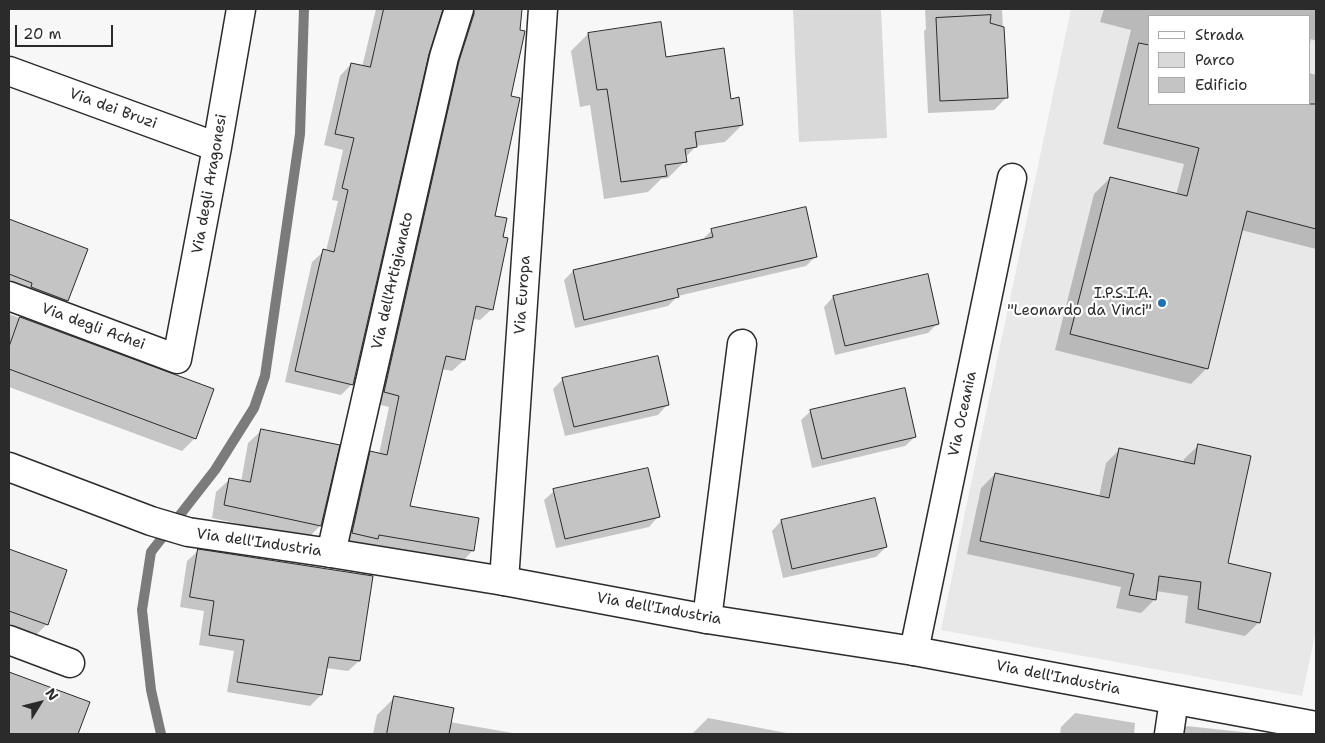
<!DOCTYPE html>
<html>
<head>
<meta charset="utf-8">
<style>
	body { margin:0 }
	#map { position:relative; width:1325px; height:743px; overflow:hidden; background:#f7f7f7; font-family:"Shantell Sans",sans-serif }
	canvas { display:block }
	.frame { position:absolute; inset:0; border:10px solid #2b2b2b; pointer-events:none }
	.legend { position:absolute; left:1148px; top:15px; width:162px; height:90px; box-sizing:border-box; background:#fff; border:1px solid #aaa; margin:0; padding:6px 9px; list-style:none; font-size:15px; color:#2b2b2b }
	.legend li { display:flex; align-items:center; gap:10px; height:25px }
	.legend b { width:25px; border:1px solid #aaa }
	.north { position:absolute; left:15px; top:678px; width:50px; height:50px; -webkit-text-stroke:4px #fff; paint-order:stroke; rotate:54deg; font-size:14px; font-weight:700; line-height:20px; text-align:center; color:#2b2b2b }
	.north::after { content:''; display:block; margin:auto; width:18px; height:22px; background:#2b2b2b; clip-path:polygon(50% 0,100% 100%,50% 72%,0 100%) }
	.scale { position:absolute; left:15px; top:25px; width:98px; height:22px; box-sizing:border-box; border:2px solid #2b2b2b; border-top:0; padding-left:6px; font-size:15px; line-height:18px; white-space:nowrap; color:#2b2b2b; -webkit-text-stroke:4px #fff; paint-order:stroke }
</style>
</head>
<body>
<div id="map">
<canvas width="1325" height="743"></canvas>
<div class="frame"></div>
<ul class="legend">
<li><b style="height:6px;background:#fff"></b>Strada</li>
<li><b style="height:14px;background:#d9d9d9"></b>Parco</li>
<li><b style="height:14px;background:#c4c4c4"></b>Edificio</li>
</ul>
<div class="north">N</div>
<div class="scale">20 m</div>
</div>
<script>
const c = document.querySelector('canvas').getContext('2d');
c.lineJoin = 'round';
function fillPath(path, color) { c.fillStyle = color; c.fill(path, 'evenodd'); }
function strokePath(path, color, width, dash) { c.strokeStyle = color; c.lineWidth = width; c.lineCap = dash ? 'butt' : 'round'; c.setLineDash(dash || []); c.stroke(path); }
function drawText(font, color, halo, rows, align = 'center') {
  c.font = font + ' "Shantell Sans",sans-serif'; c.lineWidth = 4.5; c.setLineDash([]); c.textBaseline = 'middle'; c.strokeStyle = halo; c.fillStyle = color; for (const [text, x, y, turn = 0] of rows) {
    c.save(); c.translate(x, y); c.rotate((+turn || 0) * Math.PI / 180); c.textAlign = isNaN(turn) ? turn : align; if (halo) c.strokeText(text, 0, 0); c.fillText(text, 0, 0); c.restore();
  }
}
fillPath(new Path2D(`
	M1071,9h245v621l-14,66 -361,-66 26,-127zM1149,16h160v88h-160z`), '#e8e8e8');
fillPath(new Path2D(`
	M793,9h88l6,129 -88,4z`), '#d9d9d9');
fillPath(new Path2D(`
	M376,9h65l-13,43 -76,332 -11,11 -56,-13 27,-120 12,-11h2l12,-50 -6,-1 11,-50 -19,-5 16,-69 11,-12 11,3z
	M458,9h63l-2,22 -25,186 8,21 -10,71 -12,11 -8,-1 -8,41 -12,11 -11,-2 -32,139 64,42 -11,12 -121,-18 18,-80 12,-11 8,1 10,-47 -16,-4z
	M925,9h77l4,89 -12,12 -66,3 -4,-82 2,-2z
	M1104,9h212v32l-5,-2 -2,9v-32h-160v88h160v-31l7,2v174l-75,-19 -34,138 -16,16 -136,-34 39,-156 16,-16 66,17 8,-31 -81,-20 28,-114 -31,-8z
	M588,34l77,24 65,42 12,25 -17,17 -29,4 -11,12v3l-17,17 -7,1 -13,13 -44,7 -14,-94 -10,2 -9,-56z
	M9,220l77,30 -19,51 -13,13 -45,-17z
	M712,230l104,26 -10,10 -128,30 -10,10 -93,22 -11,-48 9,-9 129,-31z
	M927,276l11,47 -10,10 -93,22 -11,-48 9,-10z
	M9,314l47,18 139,106 -13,13 -173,-64z
	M563,379l104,26 -9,10 -93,21 -12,-47z
	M811,411l104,26 -10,9 -93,22 -11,-48z
	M262,430l58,96 -13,13 -95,-21 4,-26 14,-13 11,3 7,-39z
	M1198,446l28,118 33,58 -14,14 -60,-13 3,-27 -32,-5 -2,9 -13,13 -25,-5 5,-21 -154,-33 14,-66 14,-14 104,23 7,-34 14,-14 63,14 1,-4z
	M554,491l104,26 -9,10 -93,21 -12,-48z
	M781,521l105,26 -10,10 -93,21 -11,-47z
	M9,551l57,20 -19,53 -14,14 -24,-9z
	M198,551l173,26 -12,84 -11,10 -22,-3 -5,27 -11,11 -83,-14 7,-41 -35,-6 5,-34 -24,-4 7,-46z
	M9,673l79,30 -11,31h-68z
	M394,698l56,24 68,12h-145l4,-19z
	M1075,713l60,10 -1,11h-74l1,-7z
	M708,718l84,16h-100z
	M1187,726l73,8h-82z`), '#0003');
strokePath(new Path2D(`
	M161,734l-10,-44 -9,-80 9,-58 64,-82 39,-62 11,-32 35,-242 4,-125`), '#7b7b7b', 10);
const building = new Path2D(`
	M384,9h59l-14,45 -76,331 -58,-14 28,-122 11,3 14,-62 -6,-2 12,-50 -19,-4 16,-71 19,4z
	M474,9h48l-2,21 5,1 -14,65 9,2 -25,118 12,2 -4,19 5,1 -15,72 -17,-4 -11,54 -19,-4 -36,150 69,12 -5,33 -95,-16 -1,4 -26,-6 18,-82 17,4 12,-59 -15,-4 75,-331 15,-47z
	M991,15l-1,8 14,4 4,71 -68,3 -4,-83z
	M661,22l5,35 58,-9 7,51 8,-2 4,28 -48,7 2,15 -12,2 2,13 -22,3 2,11 -46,6 -14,-93 -10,1 -9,-57z
	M1139,43l10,2v59h167v125l-69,-18 -39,158 -138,-35 40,-157 77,19 12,-48 -81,-20z
	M806,207l11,50 -140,32 2,8 -95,23 -11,-50 140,-33 -2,-8z
	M9,219l79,30 -20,52 -37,-14 1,-4 -23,-9z
	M928,274l11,50 -94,22 -12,-50z
	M20,317l194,72 -18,50 -187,-70v-22z
	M658,356l11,49 -95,22 -12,-49z
	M905,388l11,49 -94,22 -12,-49z
	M261,429l79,16 -19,81 -97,-21 5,-27 21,4z
	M1198,444l53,12 -23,107 43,10 -11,50 -62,-14 3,-27 -42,-6 -3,24 -27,-5 5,-21 -154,-33 15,-68 114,25 10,-50 75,16z
	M648,468l12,49 -95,22 -12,-50z
	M875,498l12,49 -95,22 -11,-49z
	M9,549l58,21 -19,55 -39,-14z
	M198,549l175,27 -13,85 -31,-4 -7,38 -85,-13 7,-42 -35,-5 5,-34 -24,-4z
	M9,672l81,30 -12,32h-69z
	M394,696l60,12 -5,26h-62z`);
fillPath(building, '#c4c4c4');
strokePath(building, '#2b2b2b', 1);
const street = new Path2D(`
	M9,71l208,76
	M9,296l168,63 40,-212 24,-138
	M331,553l113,-496 15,-48
	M504,581l39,-572
	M707,619l35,-275
	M9,640l61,23
	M914,651l98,-473
	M1169,734l5,-34`);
const secondary = new Path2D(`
	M9,467l142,54 37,11 143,21 173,28 203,38 207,32 402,75`);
strokePath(street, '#2b2b2b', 31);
strokePath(secondary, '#2b2b2b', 31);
strokePath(street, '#fff', 28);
strokePath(secondary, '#fff', 28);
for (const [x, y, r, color] of [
	[1162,303,5,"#1f6fb2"]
]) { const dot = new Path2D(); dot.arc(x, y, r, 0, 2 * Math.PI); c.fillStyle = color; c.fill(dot); strokePath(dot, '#fff', 2); }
drawText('15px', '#2b2b2b', '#fff', [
	["Via dei Bruzi",113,109,20],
	["Via degli Aragonesi",210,184,-80],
	["Via dell'Artigianato",393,281,-77],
	["Via Europa",523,295,-86],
	["Via degli Achei",93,327,20],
	["Via Oceania",963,414,-78],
	["Via dell'Industria",259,543,8],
	["Via dell'Industria",659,609,10],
	["Via dell'Industria",1058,678,11]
]);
drawText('15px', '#2b2b2b', '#fff', [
	["I.P.S.I.A.",1152,294],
	["\"Leonardo da Vinci\"",1152,311]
], 'right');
</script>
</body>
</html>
